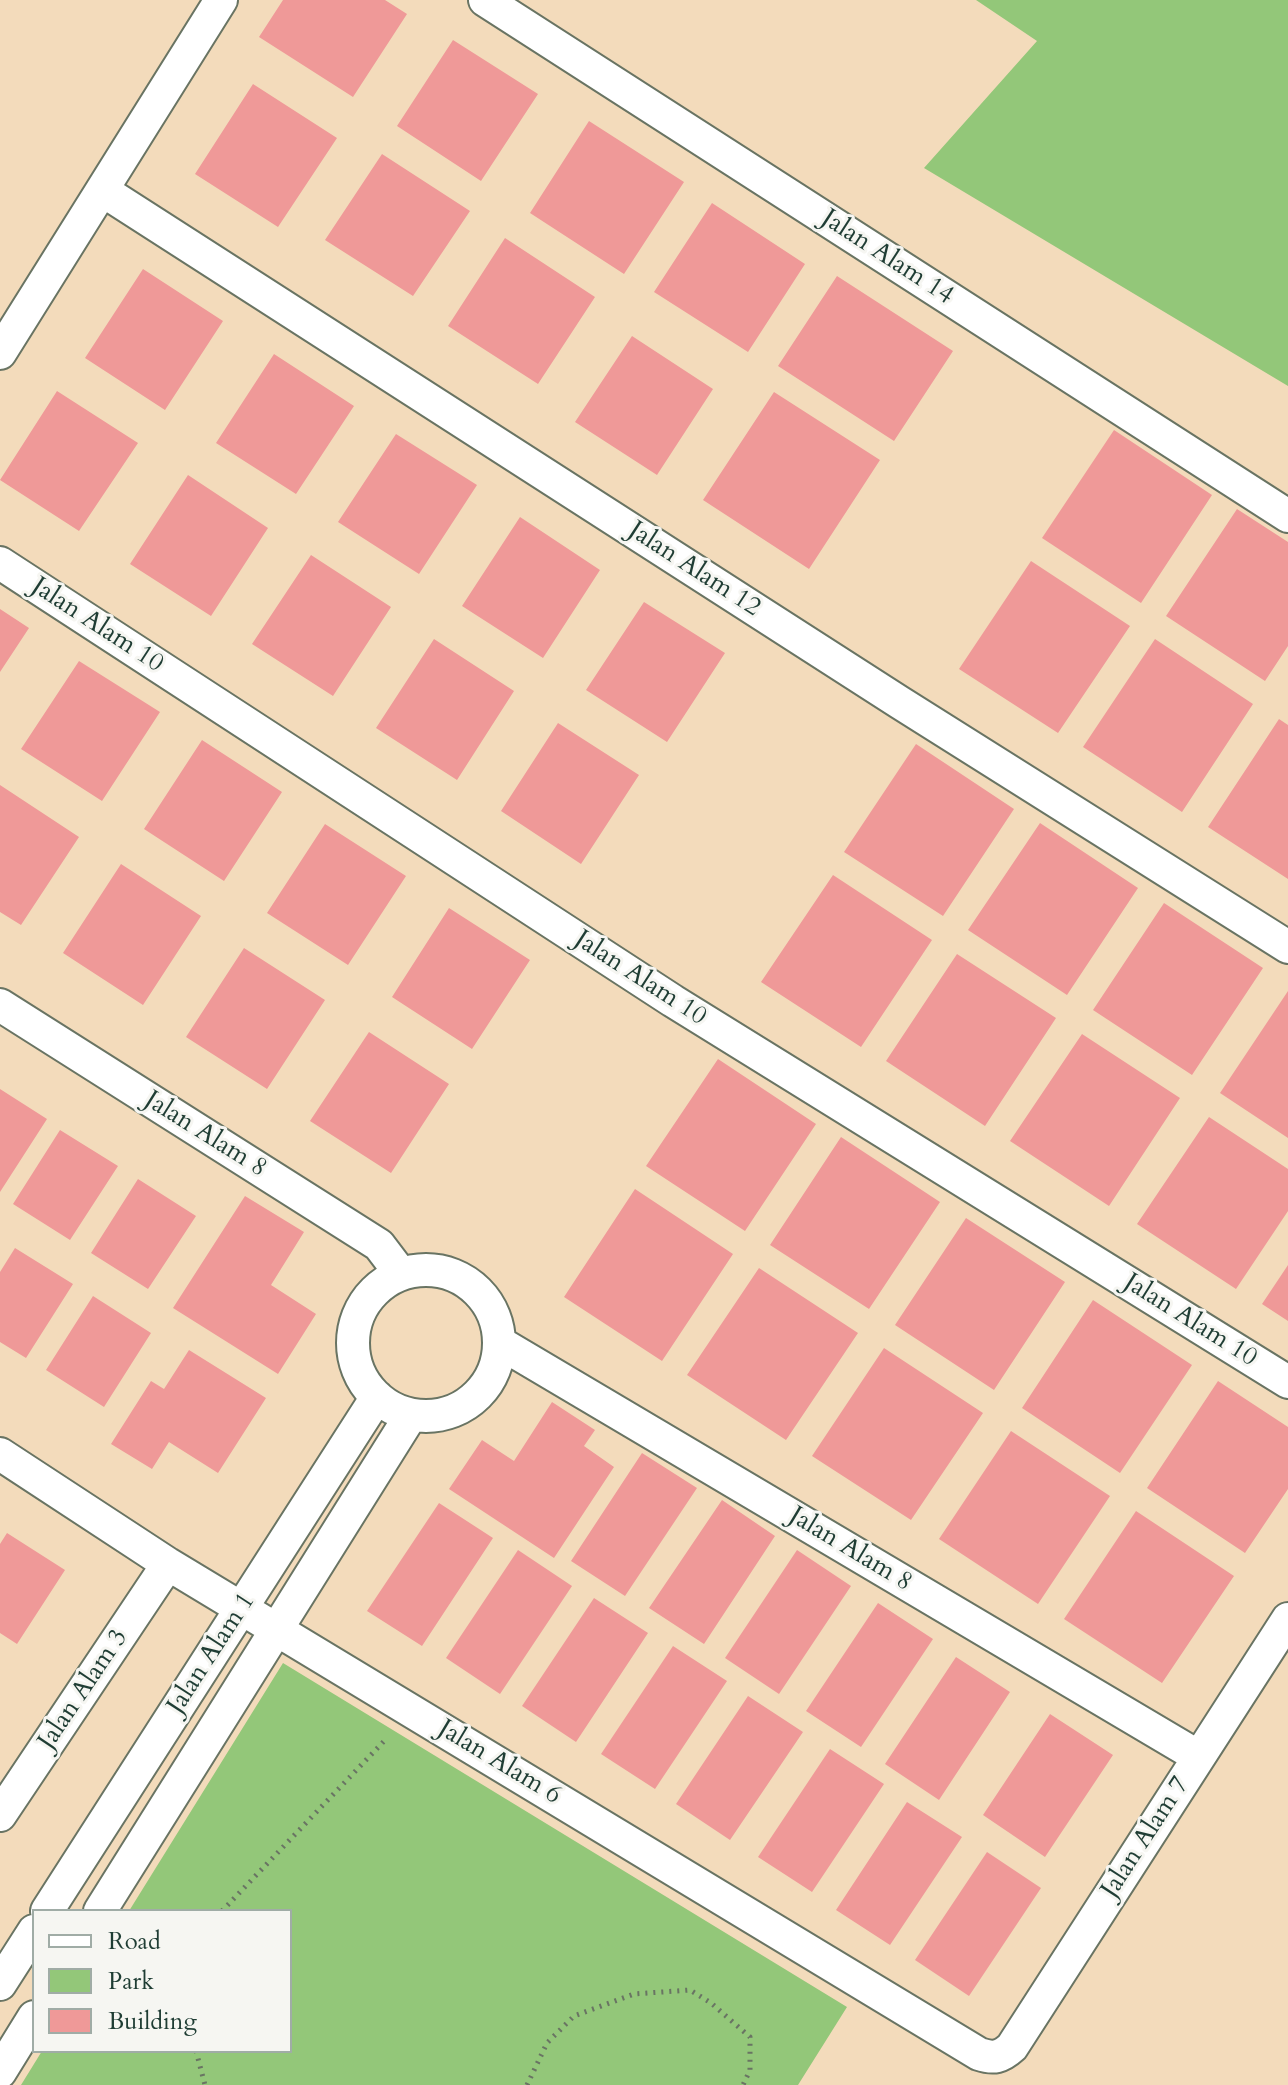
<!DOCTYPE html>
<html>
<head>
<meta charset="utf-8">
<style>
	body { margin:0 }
	#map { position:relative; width:1288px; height:2085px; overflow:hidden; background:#f3dbbb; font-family:Cardo,serif }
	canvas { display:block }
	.legend { position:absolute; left:32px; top:1909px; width:260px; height:144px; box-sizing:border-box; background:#f6f6f2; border:2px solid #a0aca6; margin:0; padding:10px 14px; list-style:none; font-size:24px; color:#1f3d34 }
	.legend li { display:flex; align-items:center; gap:16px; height:40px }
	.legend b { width:40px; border:2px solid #a0aca6 }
</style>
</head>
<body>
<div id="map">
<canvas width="1288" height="2085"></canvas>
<ul class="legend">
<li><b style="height:10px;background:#fff"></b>Road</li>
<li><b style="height:22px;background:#93c779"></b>Park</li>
<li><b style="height:22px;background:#ef9998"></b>Building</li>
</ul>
</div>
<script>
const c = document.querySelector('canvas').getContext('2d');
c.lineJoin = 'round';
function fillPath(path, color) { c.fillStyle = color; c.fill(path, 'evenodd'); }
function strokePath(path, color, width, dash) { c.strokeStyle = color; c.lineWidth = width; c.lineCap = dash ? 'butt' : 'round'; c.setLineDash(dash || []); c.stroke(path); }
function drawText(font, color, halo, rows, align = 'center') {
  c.font = font + ' Cardo,serif'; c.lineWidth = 6; c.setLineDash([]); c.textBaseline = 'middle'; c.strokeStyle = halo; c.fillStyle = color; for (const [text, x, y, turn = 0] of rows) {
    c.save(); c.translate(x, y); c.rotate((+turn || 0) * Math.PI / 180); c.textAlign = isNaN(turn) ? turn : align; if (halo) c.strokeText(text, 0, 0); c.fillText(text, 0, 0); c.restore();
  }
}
fillPath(new Path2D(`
	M976,0h312v386l-364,-218 113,-127z
	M283,1663l564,344 -49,78h-777l21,-34h248v-140h-161z`), '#93c779');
fillPath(new Path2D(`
	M283,0h102l22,14 -54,83 -94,-60z
	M453,40l85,54 -57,87 -84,-55z
	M253,84l84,54 -59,89 -83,-53z
	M589,121l95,61 -60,92 -94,-61z
	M382,154l88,57 -57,85 -88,-56z
	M712,203l93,61 -57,88 -94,-60z
	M505,238l90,59 -57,87 -90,-58z
	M143,269l80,52 -58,89 -80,-52z
	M837,276l116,75 -59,90 -116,-75z
	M632,336l81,53 -56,86 -82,-53z
	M274,354l80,52 -58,88 -80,-51z
	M57,391l81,52 -59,88 -79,-51z
	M774,392l106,68 -71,109 -106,-69z
	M1114,430l98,65 -71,108 -99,-65z
	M396,434l81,51 -58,89 -81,-52z
	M188,475l80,53 -57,88 -81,-52z
	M1237,509l51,33v104l-23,35 -99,-65z
	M520,517l80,53 -57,88 -81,-52z
	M311,555l80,52 -58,89 -81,-52z
	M1031,561l99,65 -72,107 -99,-64z
	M644,602l81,51 -58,89 -81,-52z
	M0,609l29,19 -29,44z
	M434,639l80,52 -57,89 -81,-52z
	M1155,639l98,65 -71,108 -99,-65z
	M79,661l81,51 -58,89 -81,-52z
	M1279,719l9,6v154l-80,-52z
	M558,723l81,52 -58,89 -80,-53z
	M202,740l80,52 -58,89 -80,-52z
	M916,744l98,65 -71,107 -99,-64z
	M0,785l79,52 -58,88 -21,-13z
	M1040,823l98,65 -71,107 -99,-65z
	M325,824l81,52 -58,89 -81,-52z
	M121,864l80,52 -58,89 -80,-52z
	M833,875l99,65 -71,107 -100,-65z
	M1164,903l99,65 -71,107 -99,-65z
	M449,908l81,52 -58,89 -80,-52z
	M244,948l81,52 -58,89 -81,-52z
	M957,954l99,64 -71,108 -99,-65z
	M1288,991v147l-68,-45z
	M369,1032l80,52 -58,89 -81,-52z
	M1082,1034l98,64 -71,108 -99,-65z
	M718,1059l98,65 -71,107 -99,-65z
	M0,1089l47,30 -47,73z
	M1209,1117l79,52v42l-52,78 -99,-65z
	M60,1130l58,36 -48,74 -57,-36z
	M841,1137l99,65 -71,107 -99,-64z
	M138,1179l58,37 -48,73 -57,-36z
	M635,1189l98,65 -71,107 -98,-64z
	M245,1196l59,36 -33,53 45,29 -38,60 -105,-66z
	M966,1218l99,64 -71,108 -99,-65z
	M15,1248l58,36 -47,74 -26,-16v-70z
	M1288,1265v56l-26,-17z
	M759,1268l99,65 -72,107 -99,-65z
	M93,1296l58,37 -47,74 -58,-37z
	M1093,1300l99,65 -72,108 -98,-65z
	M884,1348l99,65 -72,107 -99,-64z
	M189,1350l77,48 -48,75 -49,-31 -17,27 -41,-25 40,-63 13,8z
	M1218,1381l70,46v62l-43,64 -98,-65z
	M552,1402l43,28 -11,16 30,21 -60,91 -105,-69 33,-49 32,21z
	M1011,1431l99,65 -72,108 -99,-65z
	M642,1453l55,35 -72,108 -54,-35z
	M722,1500l53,36 -71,108 -55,-36z
	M439,1503l54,35 -71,108 -55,-35z
	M1136,1511l98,65 -72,107 -98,-64z
	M7,1533l58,37 -48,74 -17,-11v-89z
	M518,1550l54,36 -72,108 -54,-36z
	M797,1550l54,36 -72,108 -54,-36z
	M594,1598l54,35 -72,109 -54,-36z
	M878,1603l55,36 -72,108 -55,-36z
	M673,1646l54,35 -72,108 -54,-35z
	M956,1657l54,35 -71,108 -54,-36z
	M748,1696l55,36 -73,108 -54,-36z
	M1050,1714l63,41 -68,102 -62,-42z
	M830,1749l54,35 -72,108 -54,-35z
	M907,1802l55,35 -72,108 -54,-35z
	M987,1852l54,36 -72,108 -54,-36z`), '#ef9998');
const minor = new Path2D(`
	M485,0l803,516
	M102,190l797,512 389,245
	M0,353l221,-353
	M0,563l673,438 615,381
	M0,1005l379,240 22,29
	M353 1343a73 73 0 1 1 146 0a73 73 0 1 1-146 0Z
	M500,1343l699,414
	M0,1454l168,110 811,490c15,5 22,3 33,-7l276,-428
	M0,1815l168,-251
	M47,1911l330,-514
	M100,1911l311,-496
	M0,1984l34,-53
	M0,2072l34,-55`);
strokePath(minor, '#697463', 36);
strokePath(new Path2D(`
	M222,1911l165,-173
	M196,2051l9,34
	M527,2085l20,-42 27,-27 60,-22 56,-4 21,13 39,34v33l-7,15`), '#697463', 5, [2, 6]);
strokePath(minor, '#fff', 32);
drawText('26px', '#1f3d34', '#f6f6f2', [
	["Jalan Alam 14",887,258,33],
	["Jalan Alam 12",694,570,33],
	["Jalan Alam 10",97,626,33],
	["Jalan Alam 10",640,979,33],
	["Jalan Alam 8",205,1135,32],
	["Jalan Alam 10",1190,1321,32],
	["Jalan Alam 8",850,1550,31],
	["Jalan Alam 1",212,1654,-57],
	["Jalan Alam 3",84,1690,-56],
	["Jalan Alam 6",499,1763,31],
	["Jalan Alam 7",1146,1838,-57]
]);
</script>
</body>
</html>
